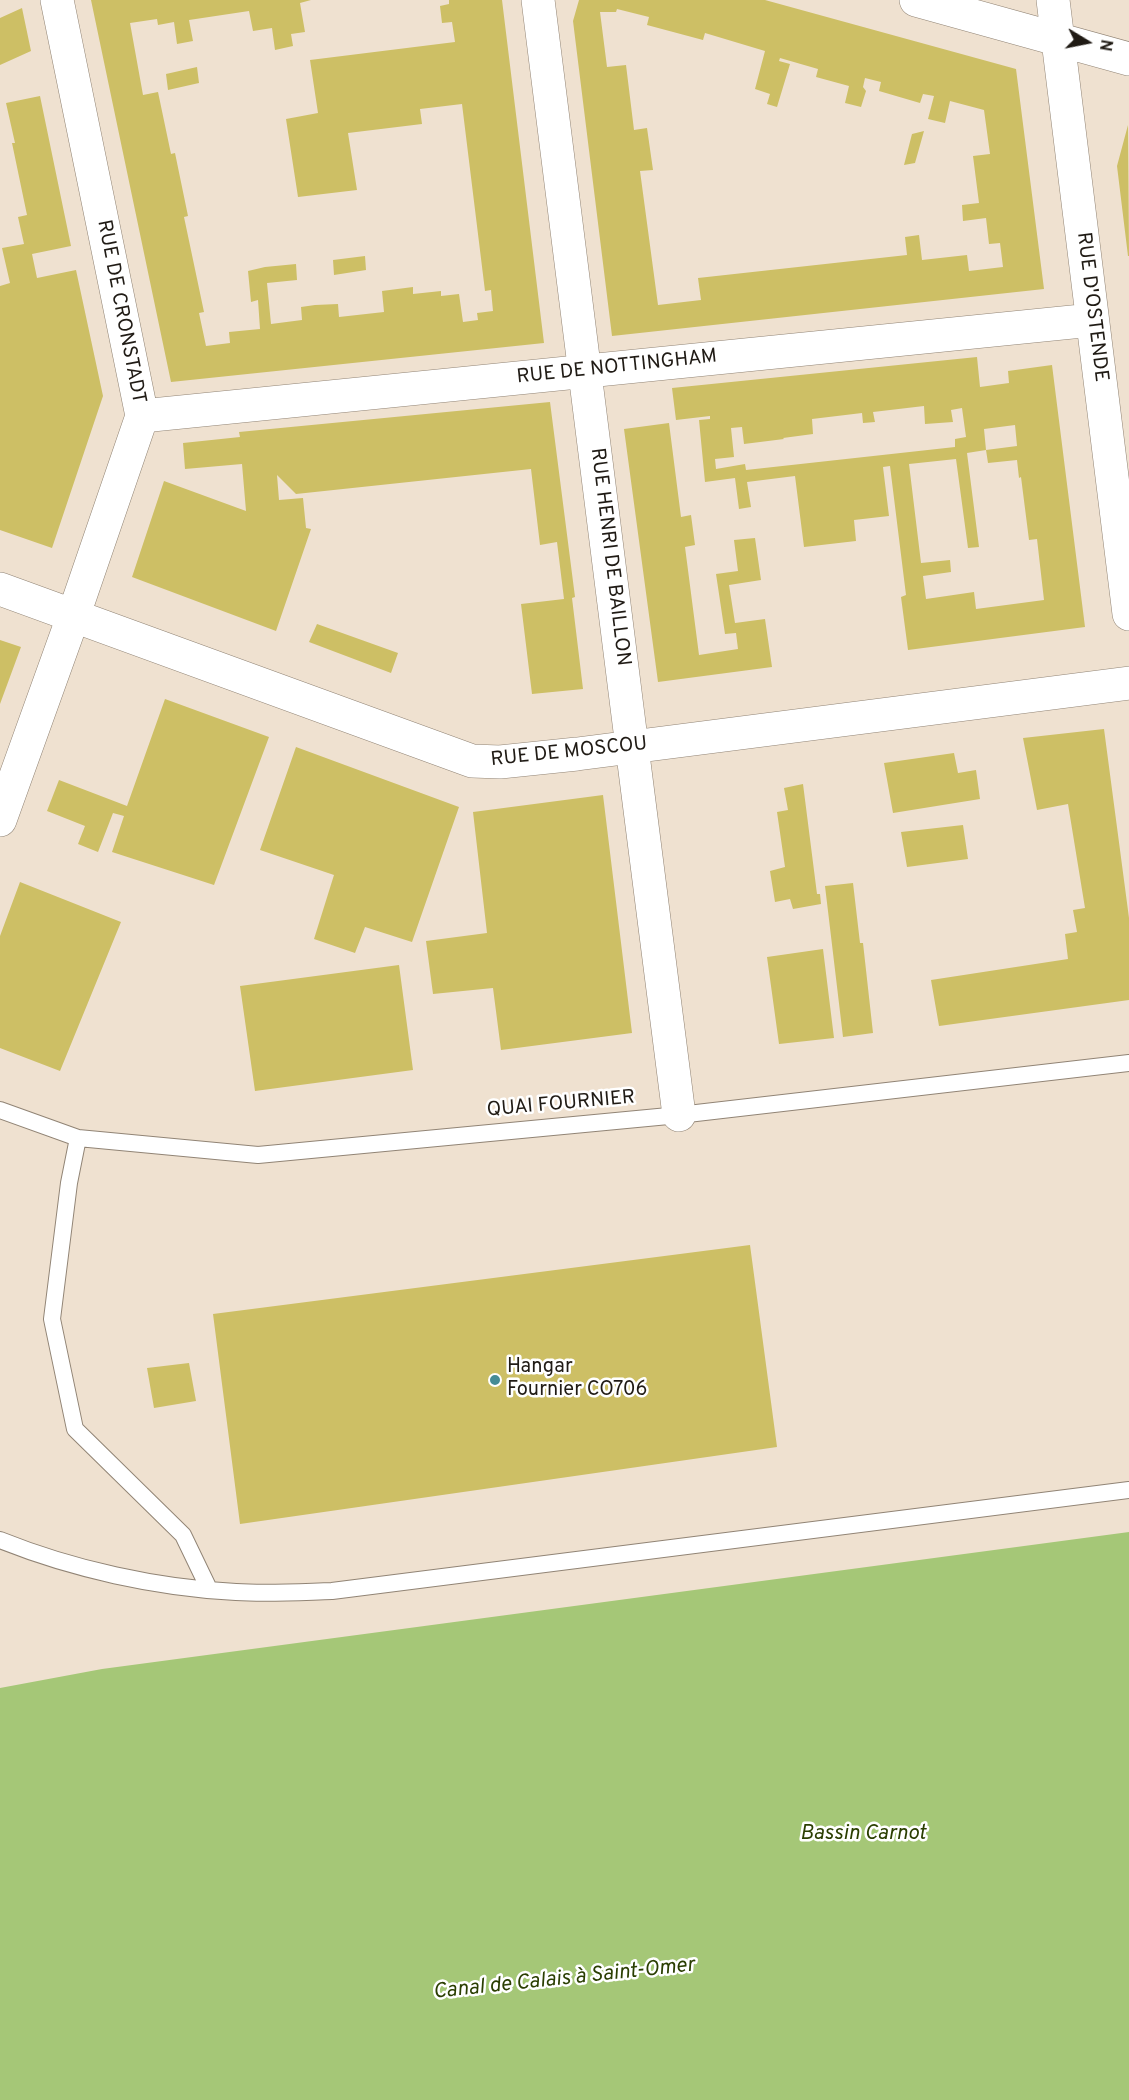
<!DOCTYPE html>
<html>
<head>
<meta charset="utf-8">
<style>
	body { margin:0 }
	#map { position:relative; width:1129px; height:2100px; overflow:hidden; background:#efe1d0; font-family:Overpass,sans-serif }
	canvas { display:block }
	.north { position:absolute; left:1057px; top:12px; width:60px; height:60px; -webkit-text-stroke:4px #fff; paint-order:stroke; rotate:100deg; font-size:16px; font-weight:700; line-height:24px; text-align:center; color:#201b15 }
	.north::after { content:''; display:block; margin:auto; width:21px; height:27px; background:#201b15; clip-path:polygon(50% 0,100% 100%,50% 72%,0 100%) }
</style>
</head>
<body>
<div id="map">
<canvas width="1129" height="2100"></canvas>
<div class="north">N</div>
</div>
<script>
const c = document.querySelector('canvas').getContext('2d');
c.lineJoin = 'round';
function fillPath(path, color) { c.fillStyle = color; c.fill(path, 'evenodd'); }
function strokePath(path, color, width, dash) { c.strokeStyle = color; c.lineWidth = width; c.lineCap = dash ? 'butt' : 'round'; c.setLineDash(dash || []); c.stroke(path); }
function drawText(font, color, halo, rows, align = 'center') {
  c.font = font + ' Overpass,sans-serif'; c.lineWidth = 5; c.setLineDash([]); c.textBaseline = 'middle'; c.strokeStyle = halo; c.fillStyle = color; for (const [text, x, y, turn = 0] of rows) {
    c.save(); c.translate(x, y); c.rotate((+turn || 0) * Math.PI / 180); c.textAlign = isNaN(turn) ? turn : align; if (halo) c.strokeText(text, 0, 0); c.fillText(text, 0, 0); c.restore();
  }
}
fillPath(new Path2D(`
	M1129,1532v568h-1129v-412l102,-19z`), '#a5c777');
fillPath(new Path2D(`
	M91,0h220l-11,3 5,29 -14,2 2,12 -18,4 -3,-22 -19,3 -4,-20 -60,9 4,21 -16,3 -3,-22 -16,3 -1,-6 -27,4 13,72 15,-3 13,62 4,-1 13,63 -4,1 20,95 -5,1 7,33 24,-3 -1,-11 31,-3 -2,-29 -7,2 -3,-31 17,-4 31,-3 1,16 -30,3 4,41 31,-4 -1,-13 14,-2 23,-1 1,13 45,-5 -2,-21 31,-4v7l28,-3v5l18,-2 4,28 15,-2 -1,-7 16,-2 -2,-21 -6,1 -23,-187 -42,5 2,15 -74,9 9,57 -59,7 -12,-78 32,-6 -8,-53 145,-18 -3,-20 -10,1 -2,-17 9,-2v-4h53l42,343 -373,39z
	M579,0h186l251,69 28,220 -432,47 -39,-315zM617,9l32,8 -2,8 56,15 2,-7 60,18 -10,38 15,5 -3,10 10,3 13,-43 -11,-3 1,-3 38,11 -2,8 33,9 -4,17 16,4 5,-16 -3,-4 2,-9 16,4 -2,9 41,12 3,-9 11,2 -6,23 17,4 5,-22 34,9 6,44 -17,2 6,47 -17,2 1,16 23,-3 3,26 11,-1 3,24 -34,4 -2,-16 -45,5 -3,-25 -14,2 2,18 -209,23 3,22 -43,5 -18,-134 13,-1 -6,-42 -13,2 -8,-65 -19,2 -7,-55h16z
	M22,8l9,43 -31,14v-47z
	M197,67l2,16 -31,7 -2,-16z
	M40,96l31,150 -39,8 5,24 39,-8 27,126 -51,152 -52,-18v-244l10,-3 -8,-35 22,-4 -6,-27 9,-2 -15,-72h3l-9,-40z
	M1128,125l1,131h-1l-11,-90z
	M924,131l-9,32 -11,2 8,-31z
	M365,256l1,14 -32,5 -1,-15z
	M977,357l3,30 29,-4 -1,-12 44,-6 33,262 -177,23 -7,-53 5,-2 -16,-129 -7,1 6,49 -35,4 2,21 -52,6 -9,-71 -48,6 4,25 -12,2 -4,-31 -30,4 -6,-62 11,-1v-3l-34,4 -4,-32zM924,406l1,18 28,-2 -2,-12 11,-2 4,29 -11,2v8l-209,23 -1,-6 -29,5 -1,-10 19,-2 -3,-29 11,-1 2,17 40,-5 -1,-1 30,-4 -1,-15 50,-6 1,10 12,-1 -2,-10zM1015,425l2,21 -31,4 -2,-21zM986,450l2,13 29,-3 2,18 2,-1 8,63 8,-1 7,61 -68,9 -2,-17 -48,7 -3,-23 28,-4 -1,-12 -29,3 -12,-99 47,-5 12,89 11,-1 -12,-94z
	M550,402l25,195 -3,1 11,91 -51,5 -11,-90 43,-5 -7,-57 -17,3 -9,-76 -235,25 -19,-19 2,25 24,-2 3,30 5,1 -35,102 -144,-54 32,-96 82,30 -4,-47 -57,5 -2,-26 57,-6 -1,-5z
	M669,423l12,94 10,-2 4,30 -10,2 14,108 39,-6 -2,-16 -11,1 -9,-60 22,-3 -4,-31 21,-2 6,42 -32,5 6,38 30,-4 7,48 -114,15 -34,-253z
	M317,624l81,29 -7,20 -82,-31z
	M0,640l21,7 -21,57z
	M165,699l104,38 -55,148 -102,-33 12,-36 -11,-3 -15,39 -20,-8 7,-18 -38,-15 12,-31 68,26z
	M1104,729l25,189v82l-190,26 -8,-46 137,-21 -3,-25 12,-2 -4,-22 12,-2 -17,-104 -31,6 -14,-72z
	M296,747l163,60 -47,135 -47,-15 -10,26 -41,-14 20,-64 -74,-25z
	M954,753l4,20 18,-3 4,29 -87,14 -9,-50z
	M803,784l14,110h3l1,10 -28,5 -3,-10 -15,3 -5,-31 15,-4 -8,-55 11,-2 -4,-22z
	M603,795l29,238 -131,17 -8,-62 -60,6 -7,-53 61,-8 -14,-121z
	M963,825l5,34 -61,8 -6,-35z
	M20,882l101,40 -61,149 -60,-23v-112z
	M853,883l7,60h3l10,90 -30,4 -18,-151z
	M823,949l11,89 -55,6 -12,-87z
	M399,965l14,105 -158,21 -15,-105z
	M750,1245l27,202 -537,77 -27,-210z
	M189,1363l7,38 -42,7 -7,-40z`), '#cdbf65');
const service = new Path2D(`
	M0,1110l78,28 180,17 421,-40 450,-52
	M78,1138l-9,45 -17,136 23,110 108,106 26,54
	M0,1540c72,29 157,48 236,52 32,2 64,0 96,-1l797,-101`);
const minor = new Path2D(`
	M916,0l213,59
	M1053,0l76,614
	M142,416l950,-96
	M632,747l47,368
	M0,820l73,-203`);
const tertiary = new Path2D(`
	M57,0l85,416 -69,201
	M538,0l94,747
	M0,589l472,172 28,1 77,-8 552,-71`);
strokePath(service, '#918475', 18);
strokePath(minor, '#918475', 34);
strokePath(tertiary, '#918475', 34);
strokePath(service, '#fff', 16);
strokePath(minor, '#fff', 33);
strokePath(tertiary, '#fff', 33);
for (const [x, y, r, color] of [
	[495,1380,6,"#458b96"]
]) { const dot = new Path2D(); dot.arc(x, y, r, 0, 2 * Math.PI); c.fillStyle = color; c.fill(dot); strokePath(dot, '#fff', 2); }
drawText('20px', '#201b15', '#fff', [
	["RUE D'OSTENDE",1091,307,83],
	["RUE DE CRONSTADT",120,312,79],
	["RUE DE NOTTINGHAM",617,368,-6],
	["RUE HENRI DE BAILLON",609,557,83],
	["RUE DE MOSCOU",569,753,-6],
	["QUAI FOURNIER",561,1105,-5]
]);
drawText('20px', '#201b15', '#fff', [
	["Hangar",507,1368],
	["Fournier CO706",507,1391]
], 'left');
drawText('italic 21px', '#2a3e01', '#fff', [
	["Bassin Carnot",863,1835],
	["Canal de Calais à Saint-Omer",564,1980,-6]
]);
</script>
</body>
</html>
